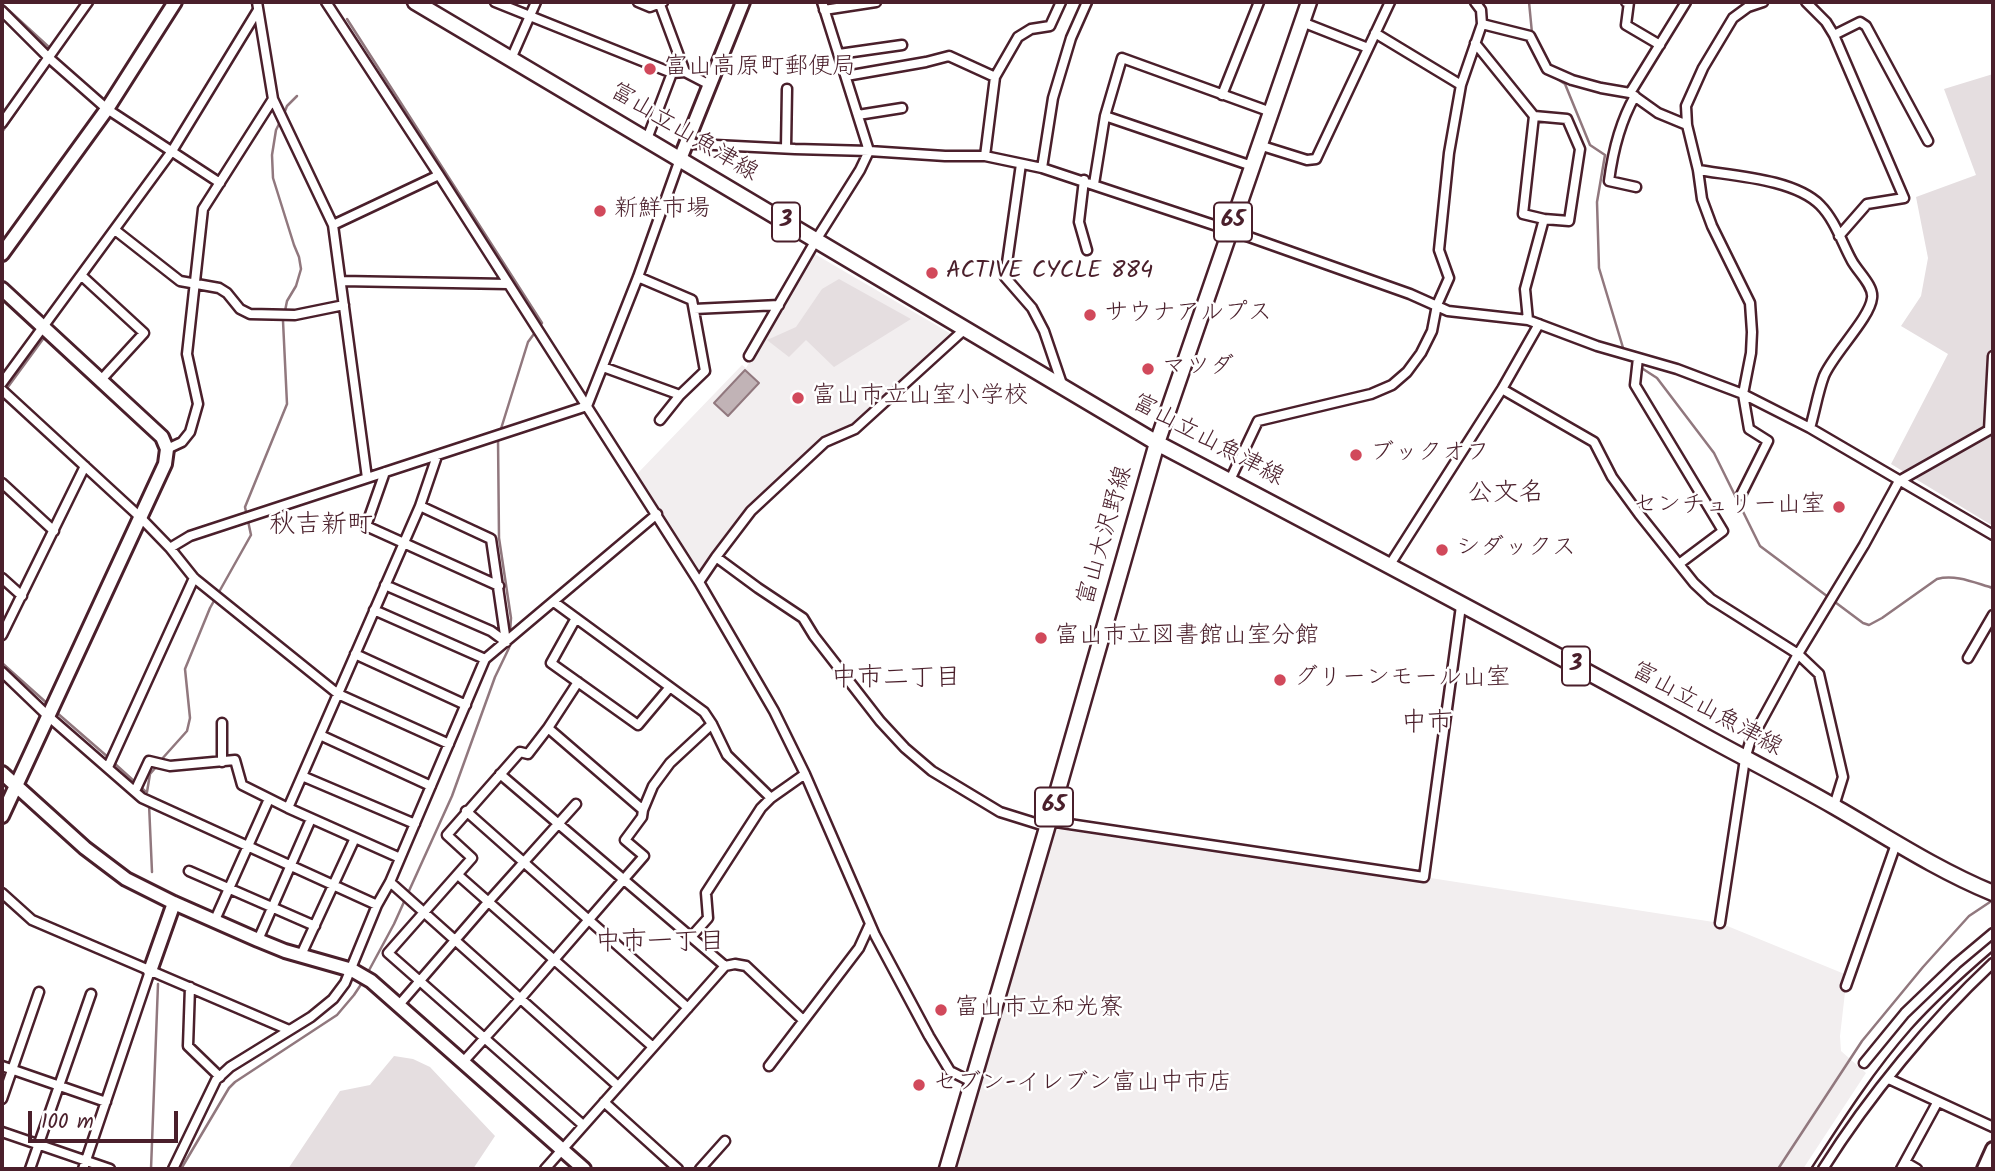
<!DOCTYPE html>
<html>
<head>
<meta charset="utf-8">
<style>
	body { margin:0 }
	#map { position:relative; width:1995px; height:1171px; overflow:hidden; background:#fff; font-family:Kalam,sans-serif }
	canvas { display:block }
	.frame { position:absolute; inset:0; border:4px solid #4a1f2b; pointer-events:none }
	.scale { position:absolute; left:28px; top:1111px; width:150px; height:32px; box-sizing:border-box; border:4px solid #4a1f2b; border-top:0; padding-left:9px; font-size:21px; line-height:24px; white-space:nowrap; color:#4a1f2b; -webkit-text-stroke:5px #fff; paint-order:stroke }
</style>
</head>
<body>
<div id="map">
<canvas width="1995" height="1171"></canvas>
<div class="frame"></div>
<div class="scale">100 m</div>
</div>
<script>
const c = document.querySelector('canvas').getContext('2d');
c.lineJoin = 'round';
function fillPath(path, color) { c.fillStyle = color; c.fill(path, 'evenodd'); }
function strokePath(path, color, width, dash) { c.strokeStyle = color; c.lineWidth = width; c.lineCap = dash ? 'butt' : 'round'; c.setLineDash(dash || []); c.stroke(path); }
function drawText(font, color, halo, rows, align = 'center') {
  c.font = font + ' Kalam,"Klee One",sans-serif'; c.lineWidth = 5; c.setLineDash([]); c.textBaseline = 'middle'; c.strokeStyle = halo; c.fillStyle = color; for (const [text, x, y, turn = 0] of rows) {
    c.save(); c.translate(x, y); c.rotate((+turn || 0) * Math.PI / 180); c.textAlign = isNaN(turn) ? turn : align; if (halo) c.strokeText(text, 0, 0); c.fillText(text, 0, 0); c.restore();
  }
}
fillPath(new Path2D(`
	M813,253l140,82 -99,91 -30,11 -76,72 -48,62 -63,-97 105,-109 4,3z
	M1047,828l377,49 296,46 127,52 -7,61 1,15 25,22 -63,96h-856z`), '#f2eeef');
fillPath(new Path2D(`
	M1993,74v452l-102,-62 57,-110 -47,-28 20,-30 7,-38 -12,-61 60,-22 -32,-86z
	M839,279l72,40 -77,48 -28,-27 -17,17 -22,-17 29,-13 26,-38z
	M394,1056l19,3 17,8 65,69 -22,33h-185l52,-78 30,-6z`), '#e5dee0');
const water = new Path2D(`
	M745,370l14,13 -31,33 -14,-13z`);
fillPath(water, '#c1b3b6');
strokePath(water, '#91787e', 2);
strokePath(new Path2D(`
	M1529,2l3,31
	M2,4l49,45
	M347,19l195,304 -14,19 -28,90
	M1551,75l14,9 25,61 15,10 -8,47 2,66 25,83
	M283,116l4,-10 10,-10
	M2,132l46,-66v-3
	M1640,367l17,11 57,75 46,93 103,77 6,2 13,-7 55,-39c19,-5 38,4 56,9
	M2,395l41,-56
	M498,438l1,100 12,80 -1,15
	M2,663l47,42
	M56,712l53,46
	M161,760l26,-29 3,-13 -5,-49 25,-61 41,-73 -6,-28 42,-103 -4,-83 4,-20 9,-15 5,-17 -2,-12 -5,-12 -21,-67 -1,-23 4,-25 4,-8
	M114,763l31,28
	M147,792l3,-18 7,-8
	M149,804l3,68
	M367,974l27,-50 58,-128 43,-119 14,-29 1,-8
	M151,1169l7,-185
	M181,1169l48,-81 6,-6 102,-67 17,-20 10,-15
	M1778,1169l84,-128 61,-74 46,-51 24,-16`), '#91787e', 2.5);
const street = new Path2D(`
	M257,2l16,97 60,126 34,253
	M326,2l113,173 260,407 75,129 31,63 70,161 54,101 21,35 22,11
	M495,2l177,71 13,-1
	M638,2l12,5 13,-5
	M659,2l26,70 25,13
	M1626,2h3l-3,23 34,20
	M1806,2l20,20 8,13 26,-13 6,4 62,115
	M824,10l52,-8
	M2,11l47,47 58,51 113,74
	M1302,22l66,26
	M1482,24l48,12 17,33 25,11 29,8 29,5 28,20 29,12
	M1375,33l86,52
	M1834,35l70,163 -37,6 -28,32
	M1475,43l59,73 33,3 13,30 -11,72 -25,-2 -19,70 3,31
	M839,54l63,-9
	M511,59l25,-57
	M846,76l80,-14 23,-6 46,21
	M1630,93l56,-91
	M1222,95l37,-93
	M1635,96c-15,26 -22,54 -26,85l27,6
	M858,115l44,-7
	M1105,116l147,50
	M1534,116l-11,98 21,5
	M2,123l86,-121
	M647,139l25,-66
	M686,141l9,3 100,5 74,2 76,5h40l57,12 196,65 172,61 38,17 80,9 69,26 80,23 66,25 67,34 183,107
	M1259,145l48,15 9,-1 74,-157
	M786,148l1,-59
	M985,156l10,-79 23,-40 13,-8 19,-3 11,-24
	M1021,164l-16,113 27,31 12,23 18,53
	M1042,168l11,-70 18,-60 16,-36
	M1698,170c36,6 96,9 122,35 15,15 22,38 32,56 6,11 22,25 20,37 -2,20 -39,56 -48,78 -6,16 -9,35 -14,52
	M1084,180l-5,42 8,28
	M1094,184l11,-68 17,-58 149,54
	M333,225l106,-50
	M115,230l65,51 39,7 8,5 13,16 10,5 45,1 49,-10
	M82,276l62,57 -44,48
	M638,277l54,23 13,71 -25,24 -20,25
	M341,281l167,3
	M694,309l85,-4
	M749,356l67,-116 44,-70 9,-19 -47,-149
	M1638,358l-3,27 88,146 -44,33
	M603,367l77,28
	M2,383l170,-232 86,-141
	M1502,389l92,53 18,35 27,37 55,69 17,16 87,55 21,20 24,103 -9,29
	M2,390l138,127 30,31 24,30 144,116 111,50
	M167,449l15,-7 8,-10 8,-28 -11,-50 16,-145 70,-110
	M385,472l-19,54 133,60
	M1230,480l28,-59 113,-27 21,-9 15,-13 14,-19 11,-22 5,-26 12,-27 -10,-28 10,-97 12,-68 21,-61 -1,-14 -6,-8
	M2,483l52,48
	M1741,495l27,-54 -19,-12 -6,-35 8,-41 1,-21 -2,-29 -38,-77 -10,-27 -4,-29 -11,-45 -1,-19 17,-38 30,-50 15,-11 15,-5
	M420,506l71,33 15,103
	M170,548l20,-12 397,-130 51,-129 42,-118
	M716,557l42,31 45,30 11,18 66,85 25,27 27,23 68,41 48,15
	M1389,566l113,-177 37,-65
	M2,578l20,18
	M699,582l17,-25 35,-46 74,-69 30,-13 111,-101
	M385,585l106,46 15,11
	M554,602l150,110 8,12 15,31 44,43
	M374,610l111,49
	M576,618l-25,45 87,62 32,-38
	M2,635l83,-169
	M355,654l111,51
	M1968,658l25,-43
	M2,672l46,44 94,82 235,107
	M578,682l-30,46 95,82
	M548,728l-20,26 -8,-2 -73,83 25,23 -84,95 195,172
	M320,735l111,51
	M222,762v-39
	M108,767l86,-189
	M500,774l225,192
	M302,776l113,48
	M135,791l14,-30 21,5 65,-6 7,25 46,23 112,50
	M288,808l132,-302 17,-50
	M466,811l222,197
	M1049,821l375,56 37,-271
	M189,871l126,55
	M458,875l195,172
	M390,882l228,204
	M2,893l30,27 257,110
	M214,922l55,-123
	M1720,923l25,-164 5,-17 48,-88 66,-109 35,-64 90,-51 4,-74
	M691,937l17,-19 -2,-25 55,-85 10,-10 34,-24
	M258,940l53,-121
	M301,955l54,-117
	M1846,986l50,-142
	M190,987l-2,59 32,31
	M398,1006l91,-105 87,-97
	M463,1062l57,-63 124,-143 -19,-16 17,-23 1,-7 10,-24 17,-23 42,-39
	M1864,1063l41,-50 51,-49 37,-31
	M2,1066l104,36
	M769,1066l90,-118 11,-24
	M1889,1079l104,48
	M2,1099l37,-107
	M604,1102l74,67
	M2,1132l108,37
	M1905,1162l12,7
	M30,1169l61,-175
	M83,1169l67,-198
	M173,1169l43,-89 14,-13 81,-50 22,-18 12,-16 32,-78 13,-23 95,-223 172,-145
	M545,1169l180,-203 10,-2 11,2 57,54
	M700,1169l25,-28
	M1823,1169c46,-73 107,-147 170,-206
	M1901,1169l36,-66`);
const secondary = new Path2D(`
	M680,159l63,-157
	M2,254l105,-145 68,-107
	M2,289l160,148 5,12 -2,15 -163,352
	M2,773l83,75 41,31 48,24 84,37 27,11 67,19 19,11 213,188
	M150,971l24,-68
	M1984,1169l9,-20`);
const primary = new Path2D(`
	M415,2l742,441c175,92 351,185 524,280 51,29 104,55 154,84 52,30 102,63 158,86
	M947,1169l102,-348 108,-378 152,-441`);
strokePath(street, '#4a1f2b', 13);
strokePath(secondary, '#4a1f2b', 18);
strokePath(primary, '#4a1f2b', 19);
strokePath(street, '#fff', 8);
strokePath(secondary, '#fff', 12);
strokePath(primary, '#fff', 14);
strokePath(new Path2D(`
	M1811,1169c31,-48 62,-97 100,-140 25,-28 54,-54 82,-78`), '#4a1f2b', 2.5);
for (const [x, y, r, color] of [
	[650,69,7,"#d1495b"],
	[600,211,7,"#d1495b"],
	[932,273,7,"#d1495b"],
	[1090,315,7,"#d1495b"],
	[1148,369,7,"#d1495b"],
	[798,398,7,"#d1495b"],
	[1356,455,7,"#d1495b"],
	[1839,507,7,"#d1495b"],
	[1442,550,7,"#d1495b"],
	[1041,638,7,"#d1495b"],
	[1280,680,7,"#d1495b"],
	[941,1010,7,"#d1495b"],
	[919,1085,7,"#d1495b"]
]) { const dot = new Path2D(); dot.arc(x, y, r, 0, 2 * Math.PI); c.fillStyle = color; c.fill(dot); strokePath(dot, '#fff', 2.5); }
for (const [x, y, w] of [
	[786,222,28],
	[1233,222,38],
	[1576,666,28],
	[1054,807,38]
]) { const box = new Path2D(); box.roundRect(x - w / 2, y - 19.5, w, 39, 5); c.fillStyle = '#fff'; c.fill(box); strokePath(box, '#4a1f2b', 2); }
drawText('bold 23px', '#4a1f2b', null, [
	["3",786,222],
	["65",1233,222],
	["3",1576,666],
	["65",1054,807]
]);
drawText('24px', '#4a1f2b', '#fff', [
	["富山高原町郵便局",664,69],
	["新鮮市場",614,211],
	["ACTIVE CYCLE 884",946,273],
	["サウナアルプス",1104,315],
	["マツダ",1162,369],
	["富山市立山室小学校",812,398],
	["ブックオフ",1370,455],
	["センチュリー山室",1825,507,"right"],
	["シダックス",1456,550],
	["富山市立図書館山室分館",1055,638],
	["グリーンモール山室",1294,680],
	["富山市立和光寮",955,1010],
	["セブン-イレブン富山中市店",933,1085]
], 'left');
drawText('24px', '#4a1f2b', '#fff', [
	["富山立山魚津線",683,134,31],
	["富山立山魚津線",1207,442,28],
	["富山大沢野線",1107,536,-74],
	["富山立山魚津線",1706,711,29]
]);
drawText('26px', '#4a1f2b', '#fff', [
	["公文名",1506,496],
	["秋吉新町",321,528],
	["中市二丁目",896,681],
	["中市",1427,726],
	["中市一丁目",660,945]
]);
</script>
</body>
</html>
